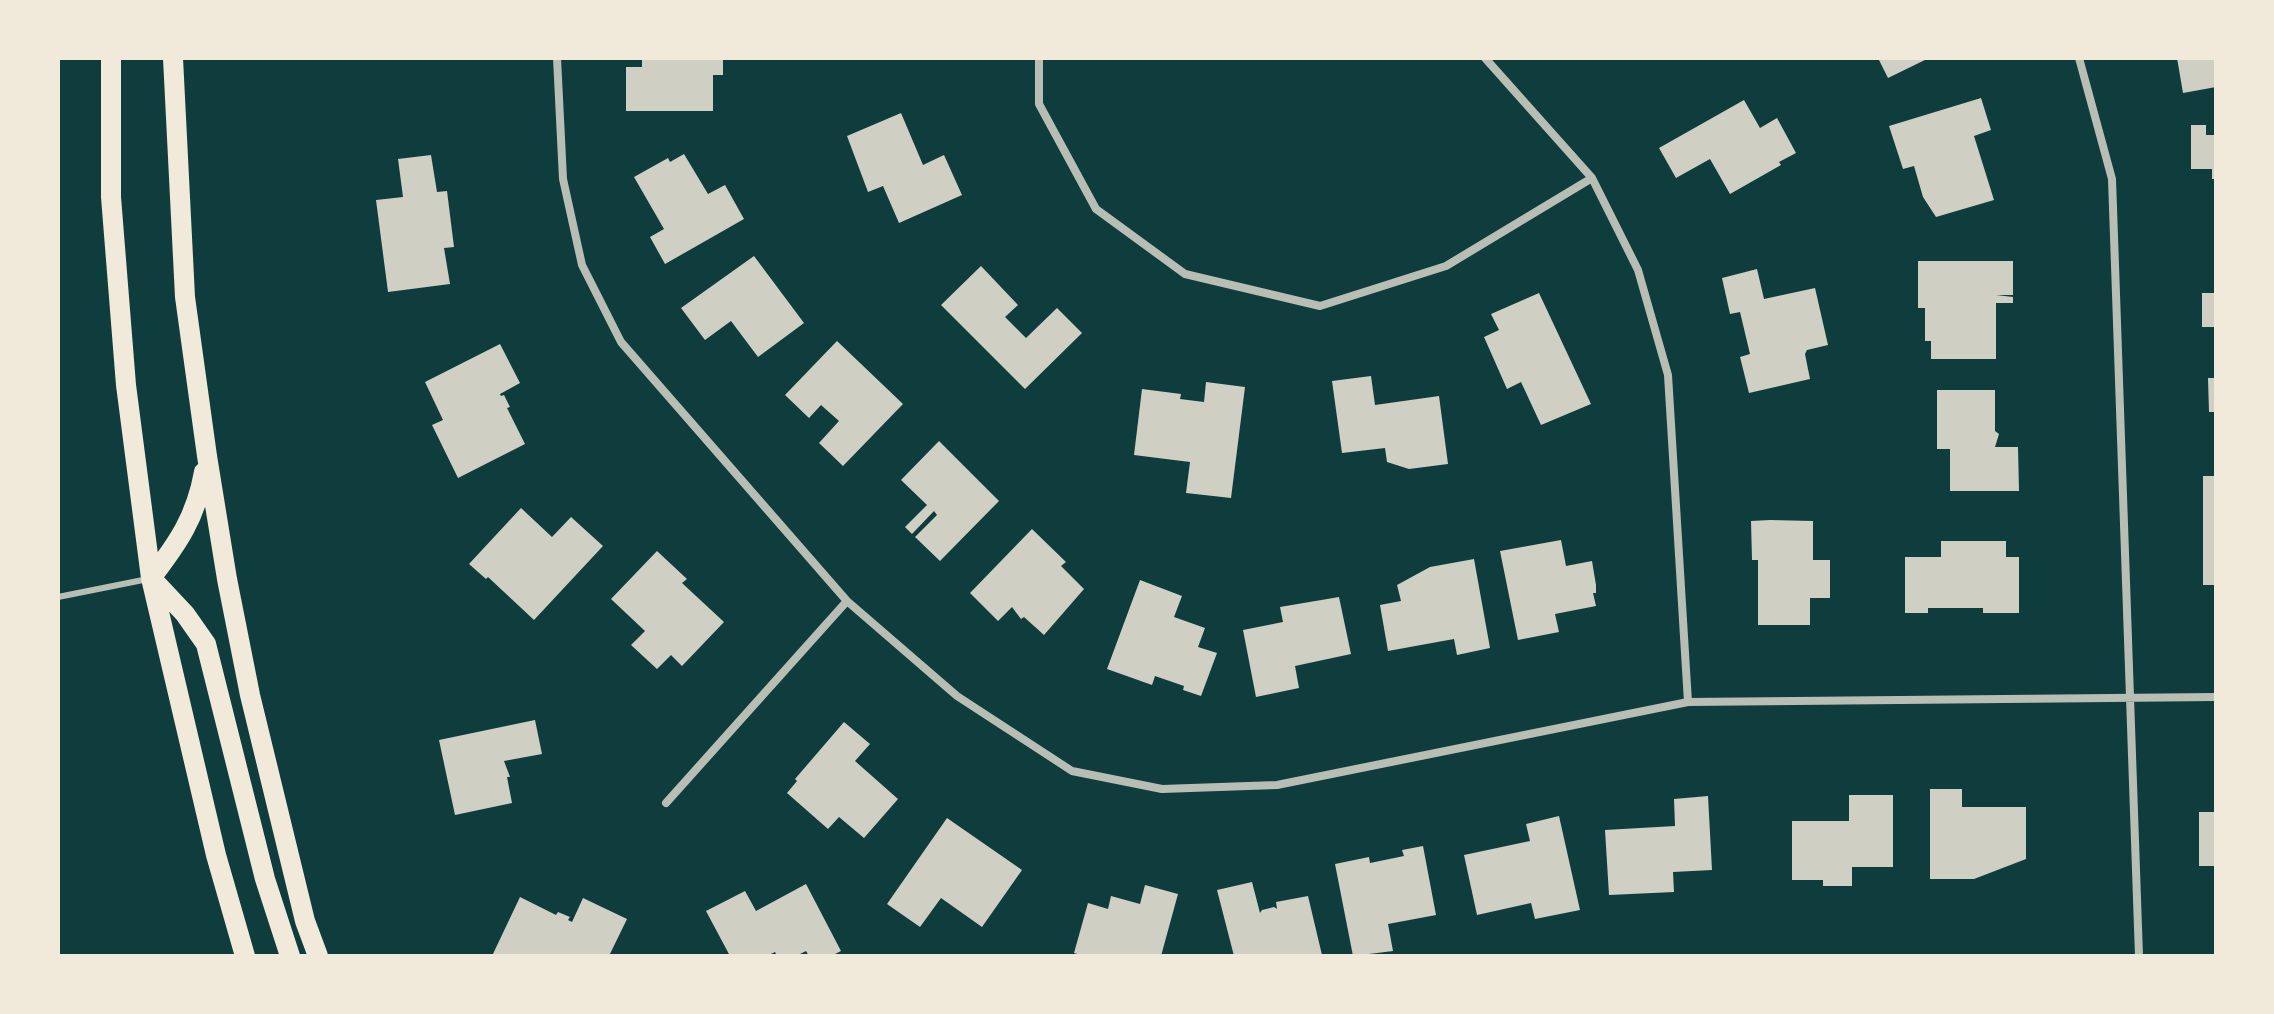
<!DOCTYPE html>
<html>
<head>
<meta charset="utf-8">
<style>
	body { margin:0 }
	#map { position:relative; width:2274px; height:1014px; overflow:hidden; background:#0f3d3e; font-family:Ubuntu,sans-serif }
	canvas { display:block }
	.frame { position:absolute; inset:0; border:60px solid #f1e9da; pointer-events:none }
</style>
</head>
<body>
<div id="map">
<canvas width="2274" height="1014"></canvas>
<div class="frame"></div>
</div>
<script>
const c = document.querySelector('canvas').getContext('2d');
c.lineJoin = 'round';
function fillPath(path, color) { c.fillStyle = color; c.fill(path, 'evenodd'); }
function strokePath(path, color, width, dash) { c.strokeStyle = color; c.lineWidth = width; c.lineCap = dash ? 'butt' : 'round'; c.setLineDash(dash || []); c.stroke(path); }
fillPath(new Path2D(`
	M642,58h81v17h-10v36h-87v-44h16z
	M1878,58h51l-41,20z
	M2177,58h39v29l-33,6z
	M1981,98l10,32 -17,6 20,64 -58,17 -13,-20 -9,-31 -11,3 -14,-43z
	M1744,100l16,28 17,-10 19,35 -17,9 2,3 -51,29 -20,-35 -34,19 -17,-30z
	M901,113l22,52 21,-10 18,40 -63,28 -16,-37 -15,6 -21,-56z
	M2191,125h15v10h10v44h-4v-10h-21z
	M684,154l24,40 17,-9 19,34 -79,45 -15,-27 14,-8 -30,-52 34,-19 2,4z
	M431,155l6,37 10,-1 7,56 -10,1 6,36 -62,8 -12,-92 27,-3 -5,-38z
	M754,256l50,67 -46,34 -27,-36 -26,19 -24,-32z
	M1918,261h95v34h-17l17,2v6h-17v56h-65v-18h-6v-33h-7z
	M981,266l37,39 -13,12 21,21 31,-30 25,25 -57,56 -84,-84z
	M1757,269l7,30 51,-11 13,57 -21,5 -2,4 5,25 -61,14 -9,-36 10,-3 -10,-42 -10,2 -8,-36z
	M1539,293l52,111 -50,21 -20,-43 -14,7 -23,-52 15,-7 -8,-16z
	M2202,293h14v34h-14z
	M837,341l66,63 -60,62 -24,-23 20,-22 -18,-16 -12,13 -24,-23z
	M500,344l20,39 -20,11 1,2 3,-1 6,12 -3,1 18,36 -67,34 -26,-53 11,-5 -18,-38z
	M1371,376l4,29 64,-9 9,68 -39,5 -22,-7 -2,-14 -43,5 -10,-72z
	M2208,378h8v34h-7z
	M1206,382l39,5 -14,111 -45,-5 4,-31 -56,-7 8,-66 39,5 -1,5 24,3z
	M1937,390h58v41l4,3 -4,13h23l1,44h-69v-42h-13z
	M939,441l60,60 -59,60 -25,-24 22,-22 -3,-4 -22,23 -7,-7 22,-22 -26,-25z
	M2203,476h13v109h-13z
	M521,508l31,29 19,-20 32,29 -69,74 -46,-43 -2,2 -17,-15z
	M1770,520l43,1v39h17v38h-20v27h-52v-65h-6l-1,-39z
	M1032,529l34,33 -5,4 23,23 -40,46 -20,-18 -3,2 -9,-12 -14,14 -28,-28z
	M1561,540l5,26 26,-5 4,24v8h-3l3,13 -41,8 4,18 -41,8 -18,-89z
	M1941,541h65v16h13v56h-36v-5h-55v5h-23v-56h36z
	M657,551l30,28 -5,4 42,39 -42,44 -11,-11 -14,14 -26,-24 14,-14 -34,-32z
	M1474,559l16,89 -33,7 -3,-16 -66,12 -8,-46 21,-4 -4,-16 33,-18z
	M1140,580l42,16 -8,21 31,11 -7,19 19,6 -16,43 -18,-6 1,-4 -29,-10 -3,9 -45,-16z
	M1339,597l12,57 -56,12 4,22 -43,9 -13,-67 40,-8 -3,-15z
	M535,720l7,34 -38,7 6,16h-3l5,26 -57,12 -16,-75z
	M844,722l26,22 -15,17 43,38 -34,39 -25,-21 -11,12 -41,-36 10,-12 -2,-2z
	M1930,789h32v18h64v52l-52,20h-44z
	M1849,795h44v72h-41v19h-29v-6h-31v-59h57z
	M1708,796l4,74 -39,2 1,20 -65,3 -4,-65 70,-4 -1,-27z
	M2199,812h17v54h-17z
	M1559,816l21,94 -45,9 -4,-16 -54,12 -13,-60 66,-14 -4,-17z
	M947,818l75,52 -40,57 -41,-29 -21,29 -33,-23z
	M1423,846l13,69 -48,9 5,27 -40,5 -18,-92 34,-7 1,6 34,-7 -2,-6z
	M1252,882l8,31 2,-3 12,-3 3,2 -1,-7 32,-6 14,59 -88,1 -17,-66z
	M806,884l35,67 -10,5h-22l-3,-5 -10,5h-19l-2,-4 -8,4h-37l-24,-45 39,-20 11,20z
	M1145,885l33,9 -17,62h-77l-10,-3 14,-50 20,6 3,-13 29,8z
	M520,897l36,18 2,-3 12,5 -2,3 4,2 11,-24 44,21 -18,37h-117z`), '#cfcfc3');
strokePath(new Path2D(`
	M58,597l90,-18`), '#b8beb3', 6);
strokePath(new Path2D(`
	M557,58l6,121 19,86 39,77 226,259 110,95 115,75 90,18 115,-4 411,-83 528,-5
	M1039,58v46l57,105 89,65 135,32 126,-40 146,-88
	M1485,58l107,120 46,92 30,105 20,327
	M2079,58l33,121 27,777
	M666,803l181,-202`), '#b8beb3', 8);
strokePath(new Path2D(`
	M111,58v139l15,188 25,193 65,277 29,101
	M173,58l12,239 22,159 20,123 23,116 55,226 13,35
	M151,578c27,-35 45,-61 53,-106
	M154,581l31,33 21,30 59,235 25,77`), '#f1e9da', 20);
</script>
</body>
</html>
